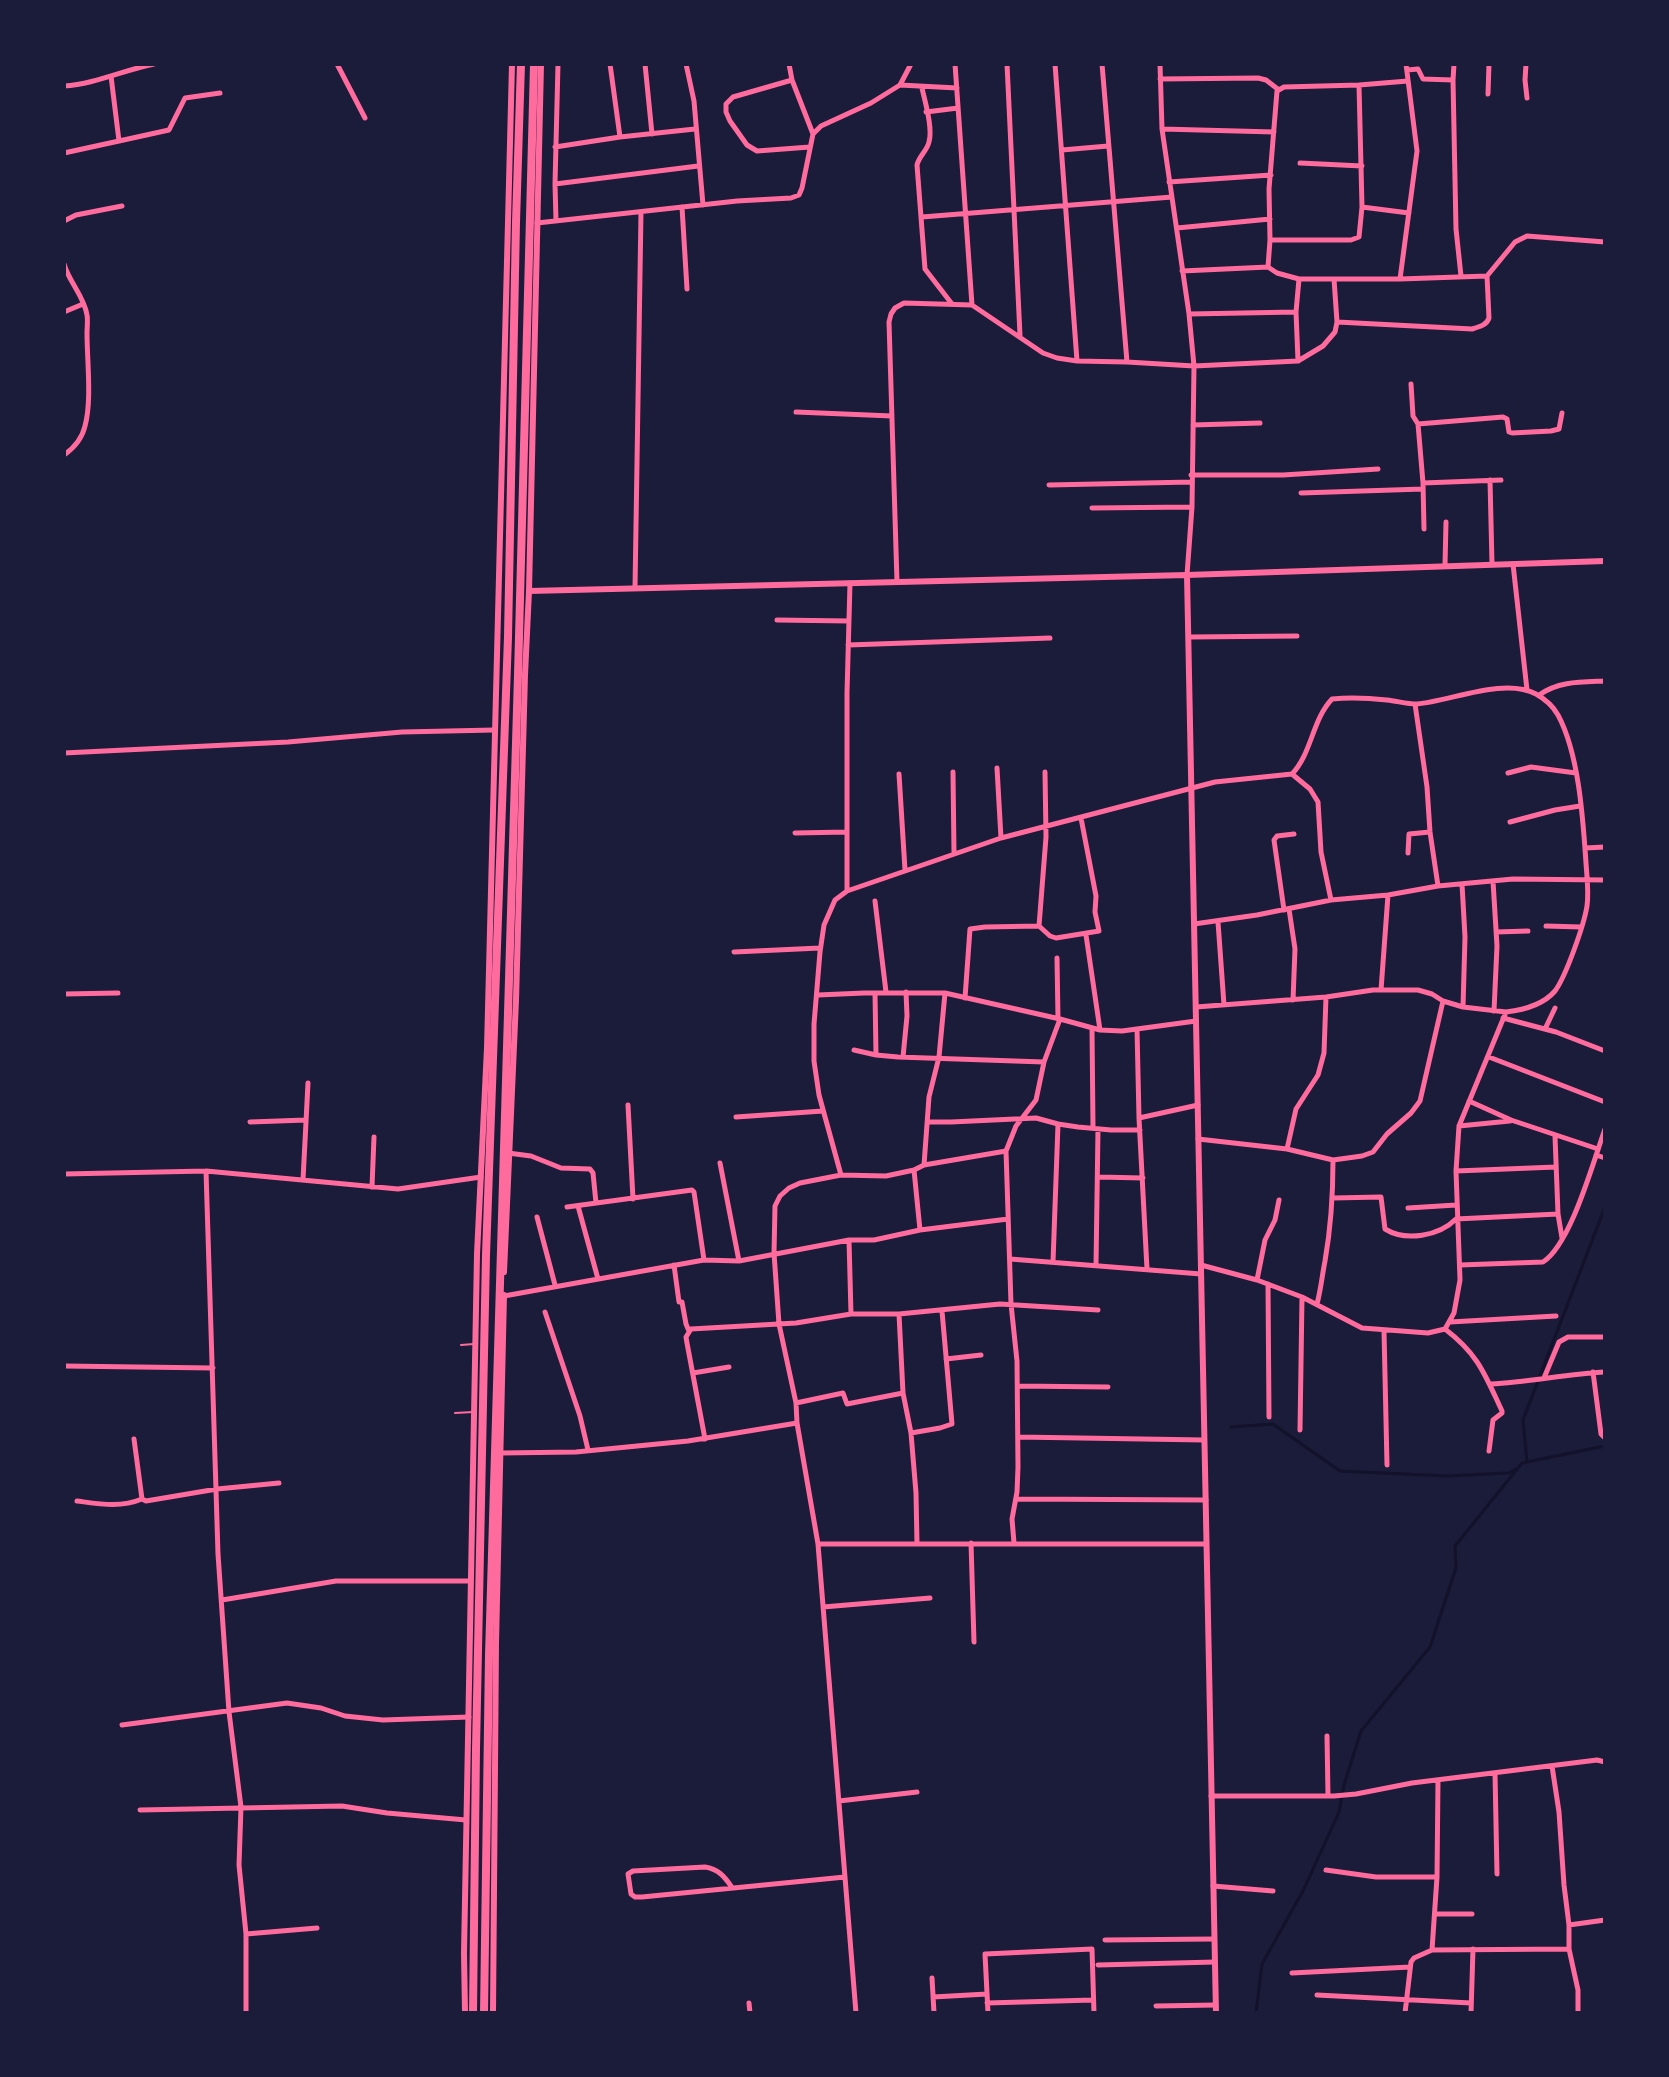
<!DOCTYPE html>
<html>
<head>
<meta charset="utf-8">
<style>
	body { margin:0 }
	#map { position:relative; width:1669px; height:2077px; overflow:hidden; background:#1b1b3a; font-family:Rubik,sans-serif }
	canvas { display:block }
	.frame { position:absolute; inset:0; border:66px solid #1b1b3a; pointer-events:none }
</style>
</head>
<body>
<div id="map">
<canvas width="1669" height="2077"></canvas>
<div class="frame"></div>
</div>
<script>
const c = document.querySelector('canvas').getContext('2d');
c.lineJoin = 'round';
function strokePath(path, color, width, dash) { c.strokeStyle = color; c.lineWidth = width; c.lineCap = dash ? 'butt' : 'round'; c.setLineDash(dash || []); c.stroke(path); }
strokePath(new Path2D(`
	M1231,1427l42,-3 67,47 107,5 61,-3 8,-4
	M1527,1462l-4,-42 82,-213
	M1256,2013l6,-49 42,-75 35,-77 5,-27 17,-54 69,-84 26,-79 -1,-22 67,-83 83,-17`), '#12122b', 3);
strokePath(new Path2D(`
	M461,1345l13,-1
	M455,1413l18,-1`), '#ff6b9d', 2);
strokePath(new Path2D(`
	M337,64l28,54
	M645,64l7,70
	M686,64l8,37 9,104
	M789,64l3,16 21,54
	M955,64l17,241
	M1007,64l13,271
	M1055,64l22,297
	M1102,64l25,298
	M1160,64l2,65 27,185 5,52 -2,141 -5,68
	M1526,64l-1,16 2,18
	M1407,70l11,-1 5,10 30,1 3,149 5,47
	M1160,79l98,-1 8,2 13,10
	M792,80l-59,17 -7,7v8l4,9 17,24 10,6 53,-4
	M1453,80l1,-16
	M900,85l57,3
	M64,86c31,-2 60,-16 90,-22
	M922,88c3,14 11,40 7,54 -2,9 -10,14 -12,23l8,104 27,35
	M1488,94l1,-30
	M926,112l32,-4
	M1162,129l112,3
	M620,137l75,-8
	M119,141l50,-11 16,-32 35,-5
	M555,147l65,-10 -10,-73
	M1062,150l46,-4
	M64,153l55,-12 -8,-65
	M1300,163l62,3
	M1169,182l102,-7
	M555,184l143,-18
	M682,207l5,82
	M1362,207l47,6
	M922,217l250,-20
	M64,221l12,-6 46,-9
	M556,221l-1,-37 3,-120
	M537,223l200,-22 54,-3 8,-3 3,-7 11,-54 8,-8 50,-23 29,-18 11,-21
	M1177,228l93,-9
	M1270,240h81l8,-3 3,-30 -3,-122
	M64,264c5,18 20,32 23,51 1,5 0,12 0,18 0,27 5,68 -2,93 -3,13 -11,22 -21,29
	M1268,267l2,-27 -1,-51 8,-98 7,-4 75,-2 49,-4
	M1268,267l9,6 22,6h101l87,-3
	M1182,271l86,-4
	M1400,279l17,-128 -11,-87
	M64,312l19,-8
	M1296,312l3,-33
	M1189,314l107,-2 2,49
	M1337,322l135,7c7,-2 15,-4 17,-11l-2,-42 28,-34 12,-6 78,6
	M1411,384l2,32 5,8 5,59 1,46
	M796,412l96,4
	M1418,424l85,-7 4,2 2,13 3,1 39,-2 8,-2 3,-16
	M1193,425l67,-2
	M1191,475h92l95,-6
	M1490,480l2,84
	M1423,483l78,-3
	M1049,485l143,-3
	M1301,493l122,-4
	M1092,508l100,-1
	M1513,564l14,126
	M1445,565l1,-43
	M897,582l-8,-260 2,-8 4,-6 9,-5 68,2 71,48 14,5 20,3 50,1 67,4 104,-5 25,-15 12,-14 2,-10 -3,-43
	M635,588l6,-376
	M777,620l72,1
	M1189,637l108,-1
	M848,645l202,-7
	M1539,695c20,-14 42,-13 66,-14
	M1415,704l12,83 3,45 8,54
	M64,753l224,-11 114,-10 92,-2
	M997,768l4,70
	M953,772l1,81
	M1508,773l23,-6 45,6
	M899,774l6,96
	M1292,774l18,15 8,13 3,50 10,48
	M1510,822l45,-12 25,-4
	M795,833l52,-1
	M1585,848l20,-1
	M1408,853l1,-19 21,-2
	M1493,881l4,65 -3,65
	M1462,884l3,53 -2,70
	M847,890v-197l3,-110
	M875,901l11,91
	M1289,909l6,40 -2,51
	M1284,910l-10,-70 3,-4 17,-2
	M1218,922l6,83
	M1194,924l63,-9 74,-15 57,-5 50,-9 75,-7 92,1
	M1039,926l11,10 6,2 43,-7 -4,-19 1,-16 -15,-78
	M1039,926l7,-89 -1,-65
	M1546,926l35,1
	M1496,932l32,-1
	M1086,935l14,95
	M734,952l86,-4
	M1057,958l1,61
	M1381,990l7,-95
	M875,993l1,62
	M64,994l54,-1
	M818,995l46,-2h81l115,26 40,11 22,1 74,-10
	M965,998l5,-69 15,-2 54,-1
	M1196,1007l130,-10 47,-7h45l14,4 11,7
	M1503,1018l53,14 49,19
	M1092,1029l1,98
	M1137,1029l2,89 8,151
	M1545,1029l10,-21
	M854,1050l22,5 22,2 146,5
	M903,1057l4,-41 -1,-24
	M1489,1057l116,45
	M1469,1101l42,19 87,29
	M628,1105l5,94
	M736,1117l87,-6
	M1139,1118l59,-13
	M250,1122l56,-2
	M928,1122h23l85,-4 22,6 20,3 33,3h29
	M1459,1126l51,-5
	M1555,1136l3,78 4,24
	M1198,1139l89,10 46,11
	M1287,1149l9,-40 22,-34 6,-22 2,-56
	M508,1153l23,3 30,12 29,1 3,4 3,30
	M1596,1155l9,3
	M720,1163l19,98
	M924,1165l5,-68 10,-40 6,-64
	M914,1170l6,60
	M206,1171l12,383 11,158 12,95 -2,58 7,69v79
	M1456,1171l100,-4
	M64,1174l142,-3 192,18 83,-12
	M841,1175l-22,-80 -5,-34v-37l6,-72 4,-27 11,-25 12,-9 154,-53 214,-56 77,-8c20,-21 20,-54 40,-75 18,-2 37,-1 55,1 10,1 20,4 30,4 34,-3 87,-27 119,-10 9,5 17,12 22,21 21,39 25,104 28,148 1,15 3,29 1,43 -3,19 -21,70 -32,85 -12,14 -32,19 -49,21l-47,114 -3,45 4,109 -6,33 -9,16 -17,4 -66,-5 -60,-31 -45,-17 -56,-15
	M1098,1177l45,1
	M303,1180l5,-97
	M372,1187l2,-50
	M1333,1198l48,-1 4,32c21,13 54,7 71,-10l102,-5
	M578,1206l20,73
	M567,1207l125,-17 2,2 10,68
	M1408,1208l48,-3
	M537,1217l18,68
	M849,1240l2,74
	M1010,1259l191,15
	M1053,1262l5,-138
	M674,1265l5,37h3l4,22 3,7
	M1096,1265l2,-136
	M1460,1265l83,-3c28,-18 50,-100 62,-133
	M1257,1280l8,-40 10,-20 4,-20
	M1268,1284l1,133
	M504,1296l200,-36 35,1 110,-21h25l46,-10 88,-11
	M1317,1304c4,-15 5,-28 8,-43 6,-34 8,-67 8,-101l29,-4 11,-4 14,-18 24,-21 9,-12 23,-100 20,6 43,5
	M545,1312l35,104 8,34
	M899,1314l4,79 8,40 5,60 1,51
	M1450,1322l106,-6
	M1445,1329c34,26 40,46 57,82v2l-9,7 -4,31
	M1384,1331l3,134
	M946,1359l35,-4
	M64,1366l149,2
	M1593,1372l8,62 4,4
	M693,1373l36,-6
	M1544,1378l15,-36 9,-5h37
	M1491,1384c38,-2 76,-10 114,-12
	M1018,1386l90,1
	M796,1403l47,-10 4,11 56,-11
	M1300,1430l2,-133
	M911,1433l29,-5 12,-4 -10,-113
	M1018,1437l186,3
	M134,1439l8,60 4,2 71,-12 62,-6
	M705,1439l-18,-96 -1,-6 5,-8 105,-6 55,-9h48l101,-10 98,6
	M501,1453l75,-1 112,-11 109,-18
	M1016,1499l190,1
	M77,1501c23,3 43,7 65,-2
	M971,1543l3,99
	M1014,1543l-2,-24 5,-27 1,-25 -1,-106 -6,-57 -5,-153 10,-25 20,-26 8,-38 16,-43
	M818,1544h388
	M222,1600l114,-19h135
	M823,1607l107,-9
	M122,1725l165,-22 34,5 24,8 38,4 86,-3
	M1327,1736l1,60
	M1552,1766l7,46 5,73 5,40v24l9,41v23
	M1495,1773l2,101
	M1211,1796h123l22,-2 56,-11 185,-23 8,2
	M839,1801l78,-9
	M140,1810l202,-4 45,7 79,7
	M1326,1870l50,7h61
	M731,1886c-7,-10 -13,-17 -26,-19l-72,4 -5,3 3,20 4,3h7l203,-20
	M1213,1886l60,5
	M1435,1914h37
	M1569,1925l36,-5
	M246,1934l71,-6
	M1105,1940l109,-1
	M1432,1950l137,-1
	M1098,1965l117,-3
	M1292,1973l118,-6
	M932,1978l2,35
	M1317,1995l154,8
	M933,1997l54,-3
	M749,2003l1,10
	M987,2003l106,-3
	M1156,2006l60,-1
	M856,2013l-38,-469 -21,-121 -1,-20 -17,-79 -5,-71 1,-47 5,-10 9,-8 11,-5 41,-8 45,1 28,-6 10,-5 82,-14
	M988,2013l-3,-59 107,-5 2,64
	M1405,2013l6,-51 3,-4 18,-8 5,-73 1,-97
	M1471,2013l2,-64`), '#ff6b9d', 5);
strokePath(new Path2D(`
	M1187,575l29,1438
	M529,591l658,-16 418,-14
	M504,1272l12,-272 9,-325 4,-84 12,-527
	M465,2013l-1,-60 13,-699 10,-206 25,-984
	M493,2013l3,-370 8,-348`), '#ff6b9d', 6);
strokePath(new Path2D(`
	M473,2013l3,-264 10,-494 22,-618 8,-415 5,-158
	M484,2013l5,-358 29,-980 16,-611`), '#ff6b9d', 8);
</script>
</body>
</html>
